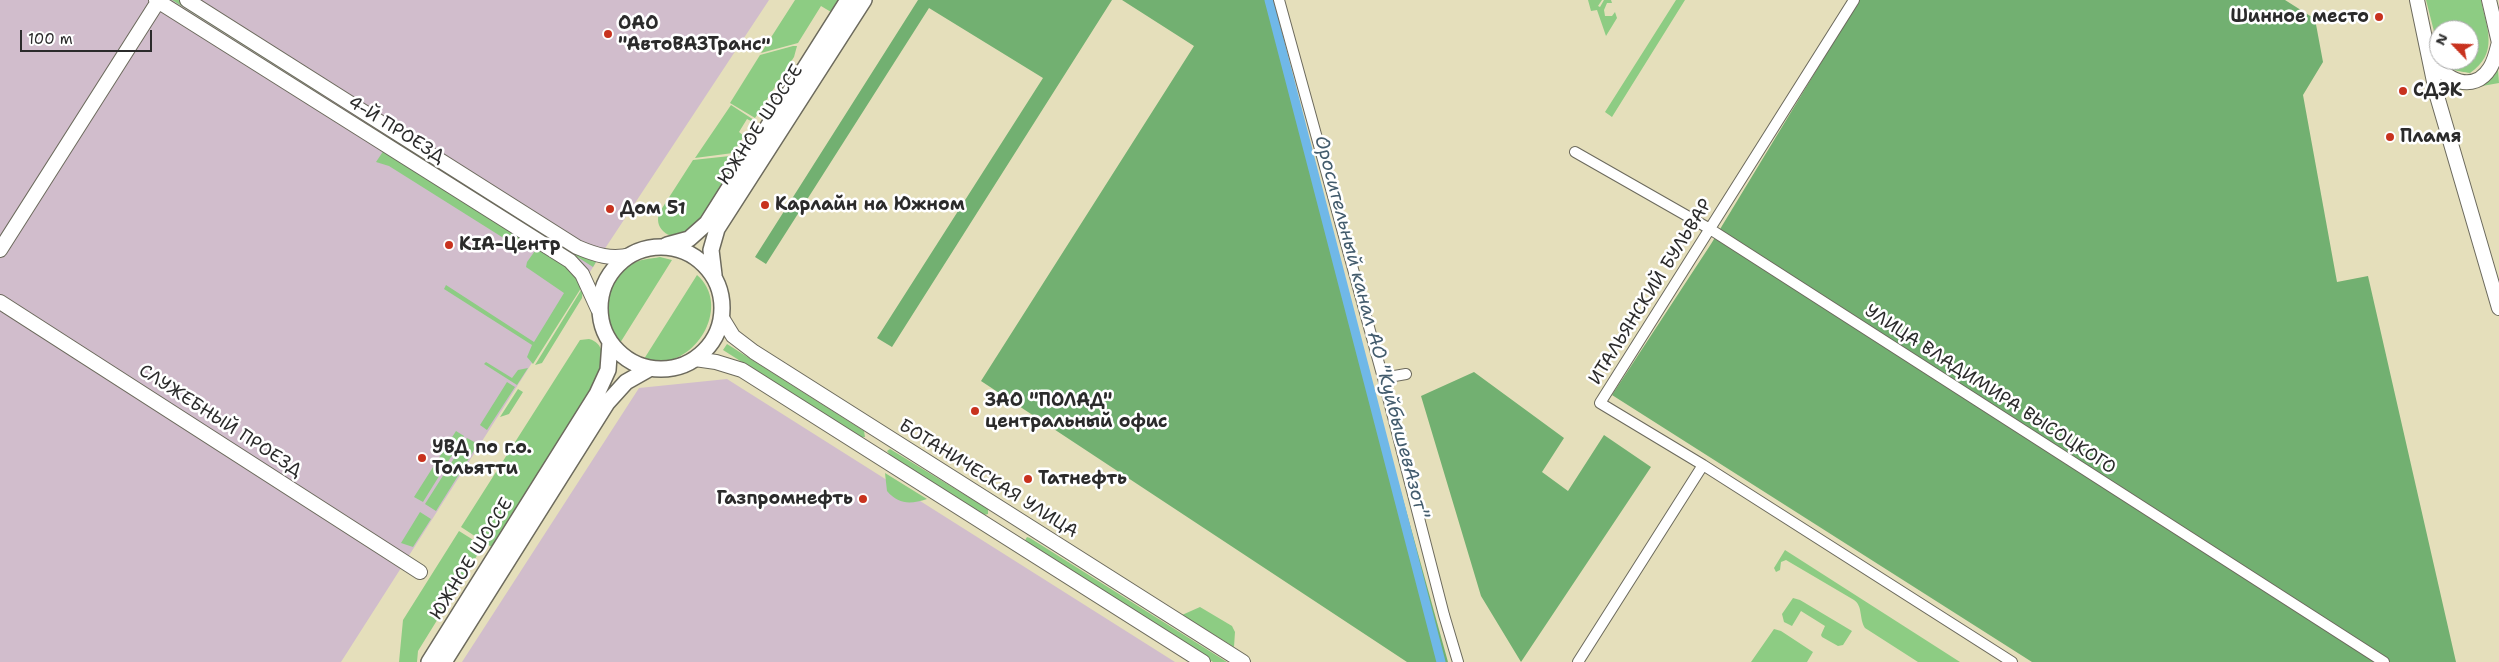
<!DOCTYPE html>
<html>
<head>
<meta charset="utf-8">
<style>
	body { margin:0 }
	#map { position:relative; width:2499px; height:662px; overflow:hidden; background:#e5dfbb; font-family:"Shantell Sans",sans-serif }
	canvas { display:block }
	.north { position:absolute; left:2429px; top:20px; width:50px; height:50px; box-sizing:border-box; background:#fff; border:1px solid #aaa; border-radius:50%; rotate:294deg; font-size:14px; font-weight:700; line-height:20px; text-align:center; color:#2b2b2b }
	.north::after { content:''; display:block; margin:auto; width:18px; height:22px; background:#c8321e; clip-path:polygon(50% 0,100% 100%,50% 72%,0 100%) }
	.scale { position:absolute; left:20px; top:30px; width:132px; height:22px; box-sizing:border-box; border:2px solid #2b2b2b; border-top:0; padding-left:6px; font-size:15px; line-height:18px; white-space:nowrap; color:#2b2b2b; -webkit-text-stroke:4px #fff; paint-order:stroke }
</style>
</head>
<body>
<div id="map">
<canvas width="2499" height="662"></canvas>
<div class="north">N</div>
<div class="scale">100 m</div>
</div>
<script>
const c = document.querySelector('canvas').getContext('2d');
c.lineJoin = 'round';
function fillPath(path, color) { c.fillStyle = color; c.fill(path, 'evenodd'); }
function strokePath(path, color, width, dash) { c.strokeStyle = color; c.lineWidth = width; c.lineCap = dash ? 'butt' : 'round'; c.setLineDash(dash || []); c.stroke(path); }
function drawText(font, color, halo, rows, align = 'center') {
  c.font = font + ' "Shantell Sans",sans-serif'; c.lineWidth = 5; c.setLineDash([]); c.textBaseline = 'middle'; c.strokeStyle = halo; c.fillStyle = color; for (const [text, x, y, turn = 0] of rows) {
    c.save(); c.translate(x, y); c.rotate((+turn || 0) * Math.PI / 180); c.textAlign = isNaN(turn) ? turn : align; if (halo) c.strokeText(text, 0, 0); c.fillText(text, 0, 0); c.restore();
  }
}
fillPath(new Path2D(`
	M0,0h769l-165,250 -263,412h-341z
	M727,379l448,283h-713l177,-274z`), '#d1bdcc');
fillPath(new Path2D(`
	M172,0h12l153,102 -18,-9z
	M795,0h44l-8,12 -10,-6 -23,37 -37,10z
	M1588,0h14l-4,6 2,1 4,-7h7l1,3h-5l-3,7 1,6h7l3,-4 2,6 -11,18 -9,-26 -6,1z
	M1676,0h9l-73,117 -7,-5z
	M2426,0h55c6,29 18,53 -11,73 -11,-2 -22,-2 -27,-13h26v-30h-30v21z
	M793,46h4l-3,11 -39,61 -25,-15 30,-48z
	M2498,70l1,13 -56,10 -4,-17 48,1z
	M731,105l23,15 -1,2 -6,-3 -8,13 5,4 -11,17 -38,5z
	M353,107l243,155 -3,5 -243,-155 -2,-3z
	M384,150l141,89 -4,10 -132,-83 -13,-4z
	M739,155l-1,6c-11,17 -50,95 -75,70 -5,-5 -6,-11 -4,-18l34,-53z
	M537,248l32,15 14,22 -50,79 -6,-7 5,-12 -88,-56 2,-4 88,57 30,-49 -38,-26 1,-5z
	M660,257l12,3 -52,83c-22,-23 -16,-59 10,-78 9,-6 20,-6 30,-8z
	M697,275c38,33 -7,101 -53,84z
	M583,287l-1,11 -40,65 -7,2z
	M589,339c15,4 14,18 15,31l-111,178 -32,-21 119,-187z
	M727,344l137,87 1,6h-5l-137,-87z
	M486,362l26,16 6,-8 10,-2 -11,17 -33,-21z
	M507,382l8,5 -28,43 -7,-5z
	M518,389l5,3 -14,22 -9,3z
	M456,431l8,5 -41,66 -9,-5z
	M467,438l11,6 -42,67 -11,-7z
	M890,449l98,60v5l-4,1 -94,-60 -3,-4z
	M885,473l42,26c-16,5 -28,6 -40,-8z
	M420,512l11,7 -18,28 -12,-4z
	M459,531l24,15 -65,105 -1,11h-18l4,-42z
	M1027,537l3,1 197,124h-14l-189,-120z
	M1785,550l175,112h-42l-53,-34c-6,-9 -2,-22 -11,-28l-68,-40 -5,2 -1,8 -4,2 -2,-4z
	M1793,598l7,2 52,31 -9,14 -5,1 -16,-9 -1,-2 4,-9 -24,-15 -9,15 -8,-4 -2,-8z
	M1200,607l32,19 3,6 -1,15 -52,-32z
	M1774,629l7,2 32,21 -6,10h-56z`), '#8dcc83');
fillPath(new Path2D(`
	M918,0h194l-220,347 -15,-9 166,-260 -114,-70 -163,256 -11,-7z
	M1122,0h143l183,662h-41l-426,-281 213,-335z
	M1859,0h426l30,19 8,43 -20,33 34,187 31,-6 88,386h-424l-420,-267 99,-151z
	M1474,372l90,66 -22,34 26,19 36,-56 47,32 -130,195 -40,-66 -60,-200z`), '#72b071');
strokePath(new Path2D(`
	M1269,0l172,662`), '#70b8e8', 9);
const street = new Path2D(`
	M1279,0l104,378 61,237 14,47
	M1575,152l135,77 674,433
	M1383,378l23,-4
	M1703,465l309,197
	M1578,662l125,-197 -103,-62 254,-403`);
const secondary = new Path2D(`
	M156,0l414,261 12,13 16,35
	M187,0l390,247c19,8 34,13 54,8
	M2417,0l20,96 62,212
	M2489,0l10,43
	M2433,57c10,24 41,37 57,11 5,-8 7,-18 9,-26
	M0,250l159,-250
	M0,302l420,270
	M722,318l11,18 21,16 489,310
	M695,359l21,3 26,8 461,292`);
const primary = new Path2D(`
	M667,245l22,-6 18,-16 141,-223
	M600 308a61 61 0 1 1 122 0a61 61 0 1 1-122 0Z
	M714,275l-3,-25 6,-21 147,-229
	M429,662l168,-268 11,-24 2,-28
	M444,662l163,-259 19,-21 23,-13`);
strokePath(street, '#6c6a5d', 12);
strokePath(secondary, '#6c6a5d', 16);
strokePath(primary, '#6c6a5d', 18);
strokePath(street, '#fff', 10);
strokePath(secondary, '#fff', 14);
strokePath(primary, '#fff', 15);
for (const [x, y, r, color] of [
	[2379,17,5,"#c8321e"],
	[608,34,5,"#c8321e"],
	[2403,91,5,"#c8321e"],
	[2390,137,5,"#c8321e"],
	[765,205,5,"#c8321e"],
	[610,209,5,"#c8321e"],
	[449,245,5,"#c8321e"],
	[975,411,5,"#c8321e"],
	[422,458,5,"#c8321e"],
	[1028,479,5,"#c8321e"],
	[863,499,5,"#c8321e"]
]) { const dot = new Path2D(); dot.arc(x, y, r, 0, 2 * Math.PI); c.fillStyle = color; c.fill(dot); strokePath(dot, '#fff', 2); }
drawText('bold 18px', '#2b2b2b', '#fff', [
	["Шинное место",2369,17,"right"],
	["ОАО",618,24],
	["\"АвтоВАЗТранс\"",618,45],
	["СДЭК",2413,91],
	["Пламя",2400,137],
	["Карлайн на Южном",775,205],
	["Дом 51",620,209],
	["KIA-Центр",459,245],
	["ЗАО \"ПОЛАД\"",985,401],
	["центральный офис",985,422],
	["УВД по г.о.",432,448],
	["Тольятти",432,469],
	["Татнефть",1038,479],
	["Газпромнефть",853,499,"right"]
], 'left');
drawText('18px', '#2b2b2b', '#fff', [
	["ЮЖНОЕ ШОССЕ",761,125,-57],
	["4-Й ПРОЕЗД",396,130,32],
	["ИТАЛЬЯНСКИЙ БУЛЬВАР",1651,292,-58],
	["УЛИЦА ВЛАДИМИРА ВЫСОЦКОГО",1990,390,33],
	["СЛУЖЕБНЫЙ ПРОЕЗД",220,421,33],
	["БОТАНИЧЕСКАЯ УЛИЦА",988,479,32],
	["ЮЖНОЕ ШОССЕ",472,559,-58]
]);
drawText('italic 19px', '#435c6d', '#fff', [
	["Оросительный канал АО \"КуйбышевАзот\"",1371,327,75]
]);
</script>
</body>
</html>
